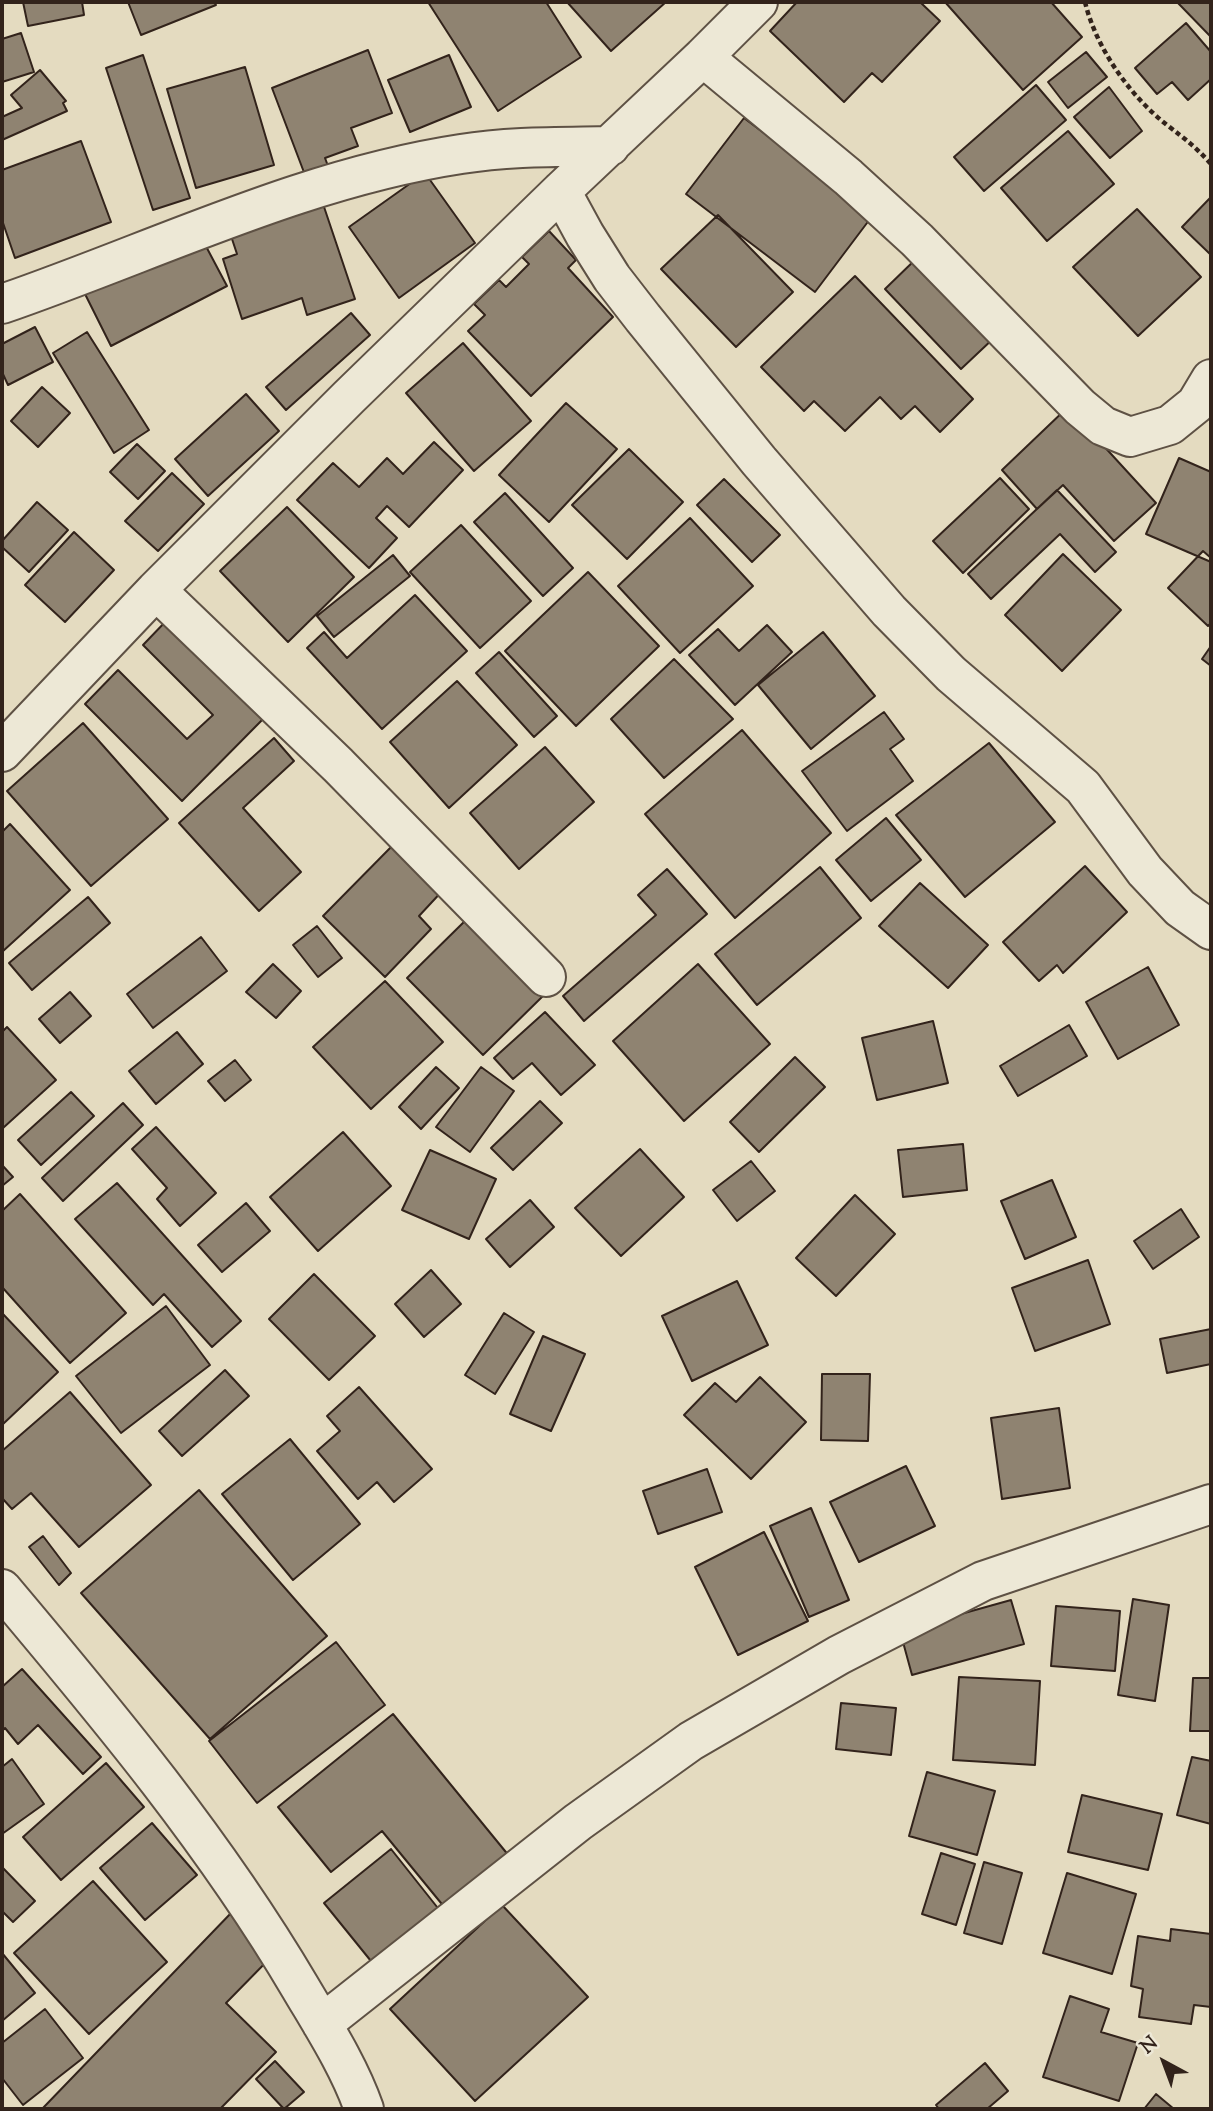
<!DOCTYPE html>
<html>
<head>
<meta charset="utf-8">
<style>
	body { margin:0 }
	#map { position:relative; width:1213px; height:2111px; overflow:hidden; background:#e4dbc0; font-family:"Sorts Mill Goudy",serif }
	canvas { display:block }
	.frame { position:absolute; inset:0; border:4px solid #32231b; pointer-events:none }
	.north { position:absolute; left:1129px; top:2027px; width:70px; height:70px; -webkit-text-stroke:5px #ede8d6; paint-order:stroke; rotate:319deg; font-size:19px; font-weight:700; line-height:28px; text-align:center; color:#32231b }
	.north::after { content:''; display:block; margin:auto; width:24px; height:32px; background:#32231b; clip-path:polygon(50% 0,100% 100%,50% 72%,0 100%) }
</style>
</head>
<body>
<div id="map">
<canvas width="1213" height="2111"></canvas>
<div class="frame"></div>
<div class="north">N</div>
</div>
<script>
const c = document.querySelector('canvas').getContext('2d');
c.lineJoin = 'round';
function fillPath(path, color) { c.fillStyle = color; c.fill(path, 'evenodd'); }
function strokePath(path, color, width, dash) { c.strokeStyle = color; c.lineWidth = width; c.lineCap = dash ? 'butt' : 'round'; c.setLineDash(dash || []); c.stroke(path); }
const building = new Path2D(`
	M23,2h59l2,13 -56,11z
	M128,2h86l2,3 -75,30z
	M428,2h118l35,55 -83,54z
	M567,2h99l-55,49z
	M797,2h123l20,19 -58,61 -10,-9 -28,29 -74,-71z
	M945,2h106l31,35 -59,53z
	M1177,2h34v35z
	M1186,23l25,29v27l-23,21 -16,-18 -15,12 -22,-26z
	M21,33l13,39 -32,10v-43z
	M368,50l24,63 -41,15 7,18 -33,12 3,8 -23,9 -33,-87z
	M1086,52l21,25 -39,31 -20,-26z
	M143,55l47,143 -37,12 -47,-142z
	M449,55l22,52 -61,25 -22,-52z
	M245,67l29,98 -78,23 -29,-99z
	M40,70l26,31 -3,2 4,8 -65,29v-23l20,-9 -11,-13z
	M1036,85l30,35 -82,71 -30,-34z
	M1109,87l33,44 -32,27 -36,-41z
	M744,118l129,97 -58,77 -129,-98z
	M1068,131l46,53 -67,57 -46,-53z
	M81,141l30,81 -96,36 -13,-38v-50z
	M425,173l50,70 -76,55 -50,-71z
	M319,192l36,107 -48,16 -5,-17 -60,21 -19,-60 14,-5 -7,-21z
	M1211,197v58l-29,-28z
	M1137,209l64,68 -63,59 -65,-69z
	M718,215l75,77 -57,55 -75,-78z
	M549,231l27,29 -8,8 45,49 -82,79 -63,-65 17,-16 -11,-11 25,-24 7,7 23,-23 -7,-7z
	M200,235l27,51 -116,60 -26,-52z
	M919,256l77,80 -35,33 -76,-80z
	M855,276l118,123 -33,33 -25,-26 -14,13 -21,-22 -35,34 -31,-30 -10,10 -43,-44z
	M351,313l19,22 -84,75 -20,-23z
	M35,327l18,35 -45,23 -6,-13v-28z
	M87,332l62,98 -35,23 -61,-100z
	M463,343l68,78 -57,50 -68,-78z
	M42,387l28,26 -32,34 -27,-26z
	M246,394l33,37 -71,65 -33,-37z
	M566,403l51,46 -68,73 -50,-47z
	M1068,407l88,96 -42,38 -51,-56 -26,24 -35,-39z
	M434,442l29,28 -54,57 -22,-21 -11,12 21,20 -28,30 -72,-68 36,-37 26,24 28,-29 16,16z
	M137,444l28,27 -27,28 -28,-27z
	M629,449l54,53 -56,57 -55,-54z
	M1179,458l32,14v90l-65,-28z
	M172,473l32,31 -46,47 -33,-30z
	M1000,478l29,31 -66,64 -30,-32z
	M724,479l56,56 -28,27 -55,-57z
	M1057,490l59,62 -21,20 -35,-38 -69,65 -23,-25z
	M505,493l68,75 -30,28 -69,-74z
	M37,502l31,28 -39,42 -27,-25v-6z
	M287,507l67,70 -66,65 -68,-71z
	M690,518l63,68 -73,67 -62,-67z
	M461,525l70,76 -51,47 -70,-76z
	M74,532l40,38 -49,52 -40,-37z
	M1203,551l8,7v65l-3,3 -40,-38z
	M1063,554l58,56 -59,61 -57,-56z
	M393,555l17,21 -76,61 -17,-21z
	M588,572l71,74 -83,80 -71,-75z
	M415,595l52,56 -85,78 -75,-81 17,-16 23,26z
	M168,619l98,97 -84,85 -97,-97 33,-34 69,69 26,-24 -70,-70z
	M767,625l25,27 -57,53 -46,-50 29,-26 21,22z
	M823,632l52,64 -64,53 -53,-64z
	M1211,646v20l-9,-7z
	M499,652l58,64 -23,21 -58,-64z
	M674,659l59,60 -69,59 -53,-59z
	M457,681l60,64 -68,63 -59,-66z
	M884,712l20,27 -14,10 23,32 -66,50 -45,-60z
	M83,723l85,96 -77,67 -84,-95z
	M742,730l89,103 -96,85 -90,-104z
	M274,738l20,23 -51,47 58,64 -42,39 -80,-88z
	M989,743l66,79 -90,75 -69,-82z
	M545,747l49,55 -75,67 -49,-56z
	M886,818l35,42 -50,41 -35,-41z
	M10,824l60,66 -68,62v-120z
	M397,841l48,47 -26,28 12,13 -46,48 -62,-61z
	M1085,866l42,46 -64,61 -6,-8 -18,16 -36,-39z
	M820,867l41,51 -104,87 -42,-51z
	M667,869l40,45 -123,107 -21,-25 93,-81 -18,-20z
	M920,883l68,62 -40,43 -69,-62z
	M88,897l22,26 -78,67 -23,-27z
	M471,915l76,77 -64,63 -76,-77z
	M317,926l25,32 -24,19 -25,-32z
	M201,937l26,34 -74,57 -26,-34z
	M273,964l28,27 -25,27 -30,-26z
	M698,964l72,80 -86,77 -71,-80z
	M1148,967l31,58 -61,34 -32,-57z
	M385,981l58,61 -72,67 -58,-62z
	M70,992l21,24 -31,27 -21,-24z
	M545,1012l50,53 -34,30 -29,-32 -19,16 -19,-21z
	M933,1021l15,62 -71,17 -15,-62z
	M1069,1025l18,31 -69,40 -18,-30z
	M7,1027l49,53 -53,48 -1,-96z
	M177,1032l26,32 -47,40 -27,-33z
	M795,1057l30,30 -66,65 -29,-30z
	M235,1060l16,20 -26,21 -17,-20z
	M436,1067l23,21 -38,41 -22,-22z
	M481,1067l33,24 -44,61 -34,-25z
	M71,1092l23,24 -53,49 -23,-25z
	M540,1101l22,22 -49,47 -22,-22z
	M123,1103l20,22 -80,76 -21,-23z
	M156,1127l60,66 -36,33 -23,-27 10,-11 -35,-39z
	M343,1132l48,54 -73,65 -48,-54z
	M963,1144l4,46 -64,7 -5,-47z
	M640,1149l44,48 -63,59 -46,-48z
	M430,1150l66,29 -27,60 -67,-29z
	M751,1161l24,30 -38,30 -24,-31z
	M2,1165l11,12 -11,9z
	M1052,1180l24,57 -51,22 -24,-58z
	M117,1183l124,138 -29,26 -48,-53 -11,11 -78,-86z
	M20,1194l106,119 -56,50 -68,-76v-76z
	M855,1195l40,39 -59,62 -40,-38z
	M530,1200l24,27 -44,40 -24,-28z
	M246,1203l24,28 -48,41 -24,-27z
	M1181,1209l18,28 -46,32 -19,-28z
	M1088,1260l22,64 -75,27 -23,-63z
	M431,1270l30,34 -37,33 -29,-33z
	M314,1274l61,62 -46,44 -60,-61z
	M737,1281l31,64 -76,36 -30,-65z
	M166,1306l44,59 -89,68 -45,-57z
	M2,1313l56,59 -56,53z
	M504,1313l30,19 -39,62 -30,-19z
	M1211,1329v35l-44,9 -7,-34z
	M543,1336l42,18 -34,77 -41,-17z
	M225,1370l24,26 -67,60 -23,-25z
	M822,1374h48l-2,67 -47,-1z
	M760,1377l46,45 -55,57 -67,-64 31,-32 21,19z
	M359,1387l73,82 -38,33 -17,-20 -19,17 -41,-48 23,-20 -13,-15z
	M70,1392l81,93 -72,62 -48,-54 -19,16 -10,-11v-47z
	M1059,1408l11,80 -68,11 -11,-81z
	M290,1439l70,85 -67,56 -71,-86z
	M906,1466l29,60 -76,36 -29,-60z
	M707,1469l15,43 -64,22 -15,-43z
	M199,1490l128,146 -117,103 -129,-146z
	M811,1508l38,92 -40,17 -39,-91z
	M764,1532l44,89 -70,34 -43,-88z
	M43,1536l28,37 -12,12 -30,-38z
	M1133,1599l36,6 -14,96 -37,-6z
	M1011,1600l13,44 -112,31 -12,-44z
	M1056,1606l64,5 -5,60 -64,-5z
	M336,1642l49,63 -128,98 -48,-62z
	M22,1669l79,88 -18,17 -45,-49 -20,19 -13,-16 -3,3v-44z
	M959,1677l81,4 -5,84 -82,-5z
	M1193,1678h18v53h-21z
	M841,1703l55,5 -5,47 -55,-6z
	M393,1714l121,148 -64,52 -68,-83 -51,41 -53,-65z
	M1192,1757l19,4v63l-34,-9z
	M12,1759l32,45 -42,30v-67z
	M106,1763l38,44 -83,73 -38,-43z
	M927,1772l68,19 -18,64 -68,-19z
	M1082,1795l80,19 -14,56 -80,-18z
	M152,1823l45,52 -52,45 -45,-52z
	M391,1849l50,63 -66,54 -51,-63z
	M941,1853l34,11 -19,61 -34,-11z
	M984,1862l38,11 -20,71 -38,-11z
	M2,1867l33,34 -22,21 -11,-11z
	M1067,1873l69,21 -24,80 -69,-21z
	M93,1881l74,81 -78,72 -75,-81z
	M502,1905l86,92 -113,104 -85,-92z
	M233,1911l43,41 -50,51 50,49 -56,57h-178z
	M1171,1929l40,5v73l-17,-2 -3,19 -52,-7 4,-28 -12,-3 7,-50 32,5z
	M2,1953l33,40 -33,28z
	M1070,1996l39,13 -8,23 37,11 -19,58 -76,-24z
	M45,2009l38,49 -60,47 -21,-27v-35z
	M275,2061l29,31 -20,17 -28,-30z
	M985,2063l23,28 -21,18h-48l-3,-4z
	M1156,2094l18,15h-30z`);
fillPath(building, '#8f8371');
strokePath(building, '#32231b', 2);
const minor = new Path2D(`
	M703,57l145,120 69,63 163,167 23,19 27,11 40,-12 26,-21 15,-25
	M561,191l24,44 27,43 31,40 116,143 130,150 62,63 132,113 62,84 35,37 31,22
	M2,304c151,-52 300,-126 459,-150 49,-8 100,-7 149,-8
	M156,590l182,175 208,212
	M2,752l154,-162 193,-193 212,-206 142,-134 55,-55
	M2,1589c107,127 213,254 298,398 23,39 49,79 64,122
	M322,2024l256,-202 113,-81 148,-86 144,-74 228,-77`);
strokePath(minor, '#5e5144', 42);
strokePath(new Path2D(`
	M1085,2c11,46 45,94 82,123 18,14 29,22 44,39`), '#32231b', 4.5, [5, 3.5]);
strokePath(minor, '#ede8d6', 38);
</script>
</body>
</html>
